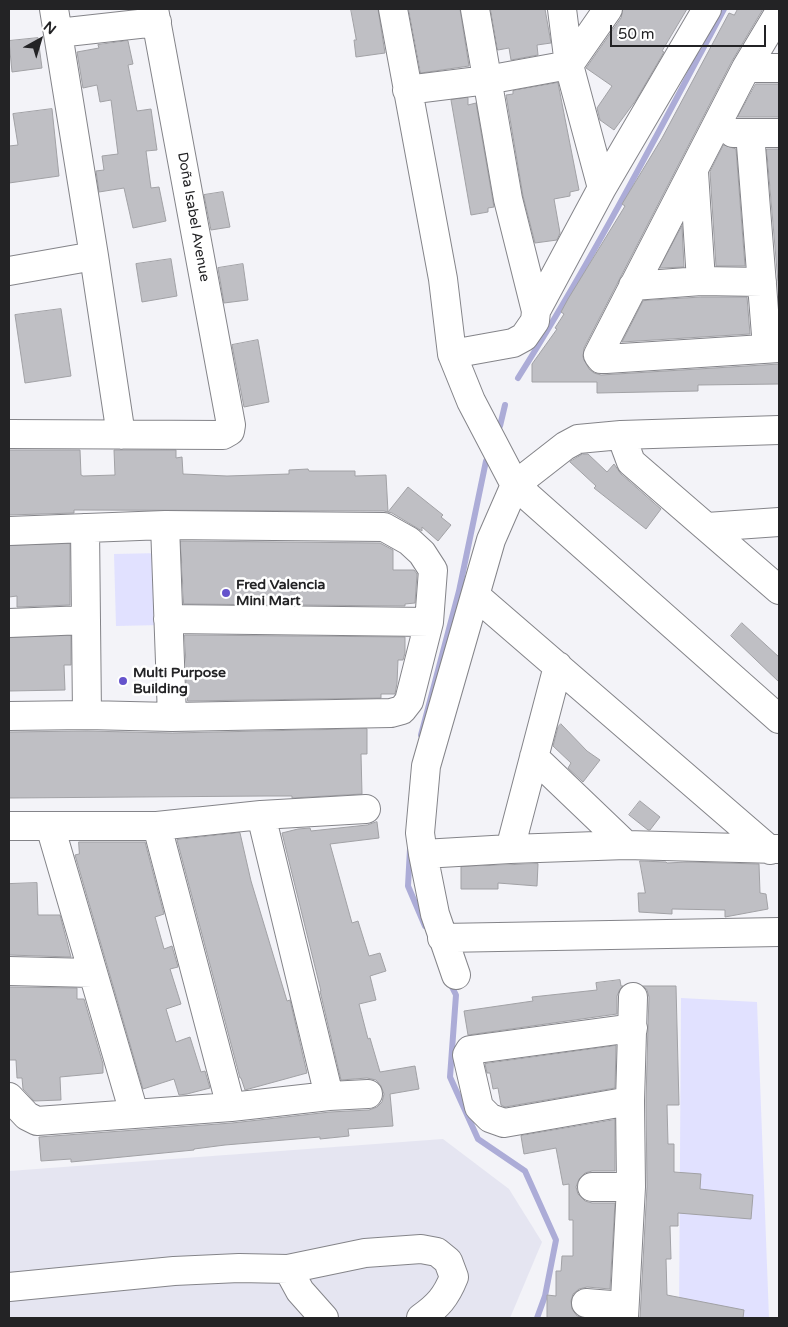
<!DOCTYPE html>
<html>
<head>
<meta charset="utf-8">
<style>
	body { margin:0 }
	#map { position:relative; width:788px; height:1327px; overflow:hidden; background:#f3f3f8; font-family:"Varela Round",sans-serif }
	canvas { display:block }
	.frame { position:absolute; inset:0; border:10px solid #232325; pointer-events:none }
	.north { position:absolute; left:15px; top:15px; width:50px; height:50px; -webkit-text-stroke:4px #fff; paint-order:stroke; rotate:39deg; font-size:14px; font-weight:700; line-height:20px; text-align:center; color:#232325 }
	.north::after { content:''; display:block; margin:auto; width:18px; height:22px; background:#232325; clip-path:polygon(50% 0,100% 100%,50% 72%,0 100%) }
	.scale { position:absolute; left:610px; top:25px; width:156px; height:22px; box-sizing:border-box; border:2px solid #232325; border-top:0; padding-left:6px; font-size:15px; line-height:18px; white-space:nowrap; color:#232325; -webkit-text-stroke:4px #fff; paint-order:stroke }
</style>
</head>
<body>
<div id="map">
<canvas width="788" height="1327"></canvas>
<div class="frame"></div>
<div class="north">N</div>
<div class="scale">50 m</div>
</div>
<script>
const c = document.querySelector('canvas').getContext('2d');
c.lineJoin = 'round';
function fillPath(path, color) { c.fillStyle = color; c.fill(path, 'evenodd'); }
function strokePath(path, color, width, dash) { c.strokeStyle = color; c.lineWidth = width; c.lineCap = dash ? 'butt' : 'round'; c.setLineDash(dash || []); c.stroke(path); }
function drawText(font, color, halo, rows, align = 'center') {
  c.font = font + ' "Varela Round",sans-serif'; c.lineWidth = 5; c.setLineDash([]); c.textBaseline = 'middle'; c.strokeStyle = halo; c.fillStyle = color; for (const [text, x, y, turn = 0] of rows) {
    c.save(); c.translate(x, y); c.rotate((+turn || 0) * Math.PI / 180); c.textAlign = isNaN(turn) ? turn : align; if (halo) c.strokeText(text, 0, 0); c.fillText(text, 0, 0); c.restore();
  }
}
fillPath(new Path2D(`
	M443,1139l66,50 33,53 -32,76h-501v-147z`), '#e5e5f1');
fillPath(new Path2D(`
	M160,553l2,72 -46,1 -2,-72z
	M681,998l76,4 12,316h-90z`), '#e1e1ff');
strokePath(new Path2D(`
	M518,378c75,-119 140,-245 206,-369
	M500,426l5,-21
	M421,735l38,-144 27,-130
	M410,849l-2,37 17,40
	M449,981l7,14 -6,82 28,62 47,32 31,69 -11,56 -8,22`), '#acacd7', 6);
const building = new Path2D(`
	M351,9h27l7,44 -29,4 -2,-17h2z
	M409,9h51l9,57 -48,7z
	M491,9h54l6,34 -14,2 1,10 -27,5 -2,-12 -11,2z
	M623,9h64l-25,42 2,1 -28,48 -22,30 -14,-10 -3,-12 15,-22 -26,-18 35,-50z
	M738,9h25l-31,52 -148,287 -1,9 6,12 5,4 7,2 178,-11v20l-81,1v6l-101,2v-11h-65v-18l25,-35 -2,-1 9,-14 -3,-2 7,-13 57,-93 -3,-2 40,-66 67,-125 5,2z
	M38,38l4,30 -30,4 -3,-31z
	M128,41l5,23 -5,1 9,46 14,-2 6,41 -11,1 5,37 8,-1 7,34 -33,7 -9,-40 -25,4 -3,-21 8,-1 -2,-14 16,-2 -7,-54 -11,2 -3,-17 -14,3 -6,-36 22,-4 -1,-3z
	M558,83l21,107 -9,2v4l-16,3 6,34 -3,7 -22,3 -12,-47 -17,-101 7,-1v-3z
	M756,84h23v33h-41z
	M468,98v7l8,-2 18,104 -6,1v4l-17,3 -20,-115z
	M52,109l7,67 -50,7v-37l9,-1 -5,-31z
	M724,145l12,4 9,117h-29l-6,-94z
	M767,149h12v156l-1,-23z
	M223,192l7,35 -19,3 -7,-35z
	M682,226l2,41 -24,1z
	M171,259l6,37 -35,6 -6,-38z
	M243,264l5,36 -24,3 -6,-35z
	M701,297h46l3,37 -128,8 21,-41z
	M61,309l10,67 -46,7 -10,-68z
	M258,340l11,62 -25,5 -12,-62z
	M9,450h71l1,25 2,1 32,-1 -1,-25h62v8l6,-1 1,17 44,2 62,-2v-4l19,-1 1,2h46v5l31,-1 2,37 20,-25 35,28 -2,2 10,8 -13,16 -16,-14v4l-30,-18 -8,-2 -310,-1v3l-65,2z
	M583,454h5l19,18 7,-8 7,10 40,35 -15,20 -52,-41 2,-2 -26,-24z
	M181,541l199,2 13,7v20h21l3,4 -2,29 -10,1v2l-221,-2z
	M70,544v61l-53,2v-11l-8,1v-51z
	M742,623l37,34v25l-48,-46z
	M185,635l220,2v16l-2,7h-5l-1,23 -2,11h-14v4l-193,3z
	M71,636v29h-7l1,25 -56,1v-53z
	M561,724l26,27 13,9 -17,22 -15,-14 3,-5 -18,-17 5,-19z
	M367,729v25h-6l1,40 -70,4v-2h-26l-257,2v-66l78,-1 85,2z
	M640,801l20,16 -10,13h-2l-19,-15z
	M377,822l2,16 -49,6 22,79 6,-2 11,35 11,-3 6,18 -16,5 6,24 -17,4 9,35 2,-1 10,34 35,-6 4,23 -29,5 3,32 -45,3 1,7 -29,3v-2l-95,8 -31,4v1l-92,9 -31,3v-3l-30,2 -2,-24 193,-14 98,-11 39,-2 8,-3 5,-5 2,-8 -3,-8 -5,-6 -9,-2 -26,2 -21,-89h1l-39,-158 16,-4 12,-1 1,3 56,-6z
	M240,833l11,48 36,120 3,-1 17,73 -62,17 -4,-12h-1l-63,-238z
	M79,842h66l19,72 -9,3 9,32 8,-3 6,21 -8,2 11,35 -15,5 10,33 14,-5 11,35 4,-1 5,17 -23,6 -8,1 -5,-16 -31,10 -68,-234 4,-1z
	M640,861l26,1 1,1 20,-1 72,2 1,29 6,1 2,15 -43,8v-7l-53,-1v5l-33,-2 -1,-19h7z
	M538,864l-1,22 -39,-3v6h-37v-22z
	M37,883l1,32h22l11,42 -62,-2v-71z
	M620,980l1,6h2l-3,3 -3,7v18l-149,21 -4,-24 69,-10 -1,-4 65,-7 -1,-7z
	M643,986h33l3,119h-12l1,39h6v28l27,2 -1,15 53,6 -2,24 -73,-6v13h-8l1,33h-5l1,36 77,15 -1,8h-103l7,-131 -1,-86 2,-75 1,-29 -2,-7z
	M9,987l68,1v11h7l19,65v9l-43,4 1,23 -27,1 -11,-12 -1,-11h-5l-1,-18h-7z
	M616,1046l-1,42 -110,19 -4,-2 -3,-17 -5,1 -3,-16h-3l-2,-9z
	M615,1120v51h-23l-7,2 -6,6 -3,8 2,7 7,7 7,2h23l-5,86 -23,-2 -8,2 -6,5 -2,7 1,8 5,7 7,2h-37v-23l9,1v-25h5l1,-15h11v-36h-4v-36l-6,1 -7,-37 -32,6 -3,-18z`);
fillPath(building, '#bfbfc4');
strokePath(building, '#a1a1a5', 1);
const minor = new Path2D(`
	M54,9l40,247 27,179
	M393,9l50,270 9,75 19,47 44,84 264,234
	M475,9l33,190 28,112
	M562,9l7,56 39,-56
	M779,13l-33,55 -148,287 3,4h5l173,-11
	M58,33l99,-11
	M746,68h33
	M407,90l80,-10 82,-15 33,123
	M733,133h46
	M750,133l17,215
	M694,172l7,109
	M9,271l85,-15
	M633,286l68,-5 61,1
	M452,354l61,-11 11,-6 11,-16 1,-10 66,-123 105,-179
	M9,434l214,1 7,-4 1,-6 -77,-416
	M621,435l10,27 148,128
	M165,525l7,192
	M707,527l72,-5
	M85,528l2,187
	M9,531l156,-6 219,2 25,14 13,12 11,17 -4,52 -20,79 -7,9 -11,3 -219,4 -85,-2 -78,1
	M476,596l294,254
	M168,619l261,3
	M9,623l77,-3
	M534,757l92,88
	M261,815l68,281
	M9,826h148l104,-11 105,-6
	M50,826l84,287
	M157,826l74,281
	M510,849l48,-183
	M423,854l87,-5 116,-4 152,4
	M442,938l337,-6
	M9,971l83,2
	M456,975l-21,-61 -12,-60 -3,-21 6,-67 65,-226 24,-55 50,-39 13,-7 43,-4 158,-5
	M9,1097l18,19 10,5 194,-14 98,-11 39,-2
	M630,1101l-126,22 -14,-5 -11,-11 -12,-52 3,-5 163,-22
	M592,1187h39
	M288,1269l12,22 24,27
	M9,1287l165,-16 65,-3 49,1 77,-16 56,-4 16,3 11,9 6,16c-8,20 -16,29 -33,41
	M586,1303l38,3
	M624,1318l7,-131 -1,-86 3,-104`);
strokePath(minor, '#848489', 30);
strokePath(minor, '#fff', 28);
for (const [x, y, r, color] of [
	[226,593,5,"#6553cc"],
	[123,681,5,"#6553cc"]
]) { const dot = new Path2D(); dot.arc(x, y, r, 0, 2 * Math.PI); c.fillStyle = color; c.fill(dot); strokePath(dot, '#fff', 2); }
drawText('14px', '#232325', '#fff', [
	["Doña Isabel Avenue",193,217,80]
]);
drawText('bold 14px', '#232325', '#fff', [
	["Fred Valencia",236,585],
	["Mini Mart",236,601],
	["Multi Purpose",133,673],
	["Building",133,689]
], 'left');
</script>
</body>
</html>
